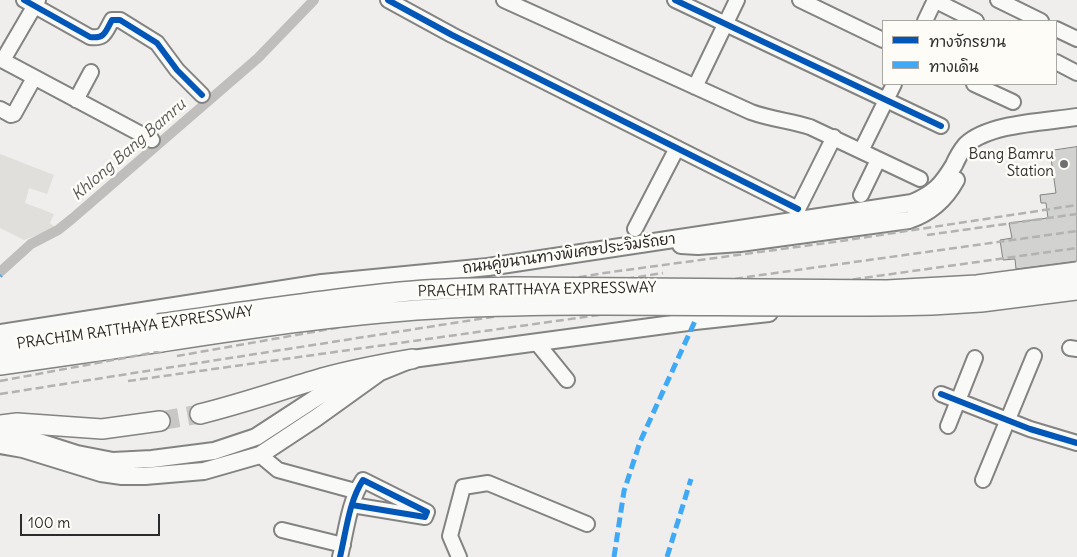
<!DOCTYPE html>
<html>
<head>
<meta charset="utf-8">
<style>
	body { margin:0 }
	#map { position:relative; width:1077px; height:557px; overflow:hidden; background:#efeeec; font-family:Delius,"Playpen Sans Thai",sans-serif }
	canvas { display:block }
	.legend { position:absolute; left:882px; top:20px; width:175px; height:65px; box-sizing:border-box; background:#fdfcf7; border:1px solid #a9a8a5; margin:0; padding:6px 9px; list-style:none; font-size:15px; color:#2b2b2b }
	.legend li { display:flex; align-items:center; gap:10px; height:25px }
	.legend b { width:25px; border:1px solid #a9a8a5 }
	.scale { position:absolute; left:20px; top:514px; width:140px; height:22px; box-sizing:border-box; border:2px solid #2b2b2b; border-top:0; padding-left:6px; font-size:15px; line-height:18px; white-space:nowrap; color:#2b2b2b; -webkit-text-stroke:4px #fdfcf7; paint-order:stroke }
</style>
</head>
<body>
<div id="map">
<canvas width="1077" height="557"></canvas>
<ul class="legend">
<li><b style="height:6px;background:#0057b8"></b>ทางจักรยาน</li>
<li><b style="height:6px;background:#3fa9f5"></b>ทางเดิน</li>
</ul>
<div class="scale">100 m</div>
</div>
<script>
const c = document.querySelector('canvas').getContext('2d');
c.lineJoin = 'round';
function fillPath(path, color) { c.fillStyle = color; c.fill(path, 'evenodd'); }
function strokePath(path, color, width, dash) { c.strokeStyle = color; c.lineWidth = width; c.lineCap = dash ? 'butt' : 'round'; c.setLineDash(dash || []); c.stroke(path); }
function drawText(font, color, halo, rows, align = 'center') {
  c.font = font + ' Delius,"Playpen Sans Thai",sans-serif'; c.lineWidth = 5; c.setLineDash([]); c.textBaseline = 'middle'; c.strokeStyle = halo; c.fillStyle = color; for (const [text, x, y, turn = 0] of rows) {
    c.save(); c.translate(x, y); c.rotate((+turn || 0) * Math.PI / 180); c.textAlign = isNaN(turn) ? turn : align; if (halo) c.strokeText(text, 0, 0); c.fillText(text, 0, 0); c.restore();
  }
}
fillPath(new Path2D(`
	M0,154l54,21 -7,19 -18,-6 -4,15 29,11 -4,9 6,5 -32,12 -24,-12z`), '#e0dfdc');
strokePath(new Path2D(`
	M0,272l31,-28 27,-14 15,-12 185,-160 56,-58`), '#bfbebc', 10);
const building = new Path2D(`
	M1077,147v114l-61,8 -1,-10 -12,1 -3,-20 12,-2 -3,-15 39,-5 -2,-15h-5l-1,-8 16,-2 -6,-42z`);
fillPath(building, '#d2d2d0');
strokePath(building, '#838382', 1);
strokePath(new Path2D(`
	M160,421l40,-7`), '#c8c7c5', 19, [19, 9]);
const minor = new Path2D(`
	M24,0l66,37c15,2 15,-5 22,-17h8l37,23 20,27 25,25
	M388,0l64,35 346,174
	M504,0l247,112c19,7 40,9 59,15l110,52
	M675,0l266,126
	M800,0l83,40
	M934,0l42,21
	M998,0l43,21
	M925,21l10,-21
	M1056,29l21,10
	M0,59l152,81
	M3,60l35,-60
	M1056,62l21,11
	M974,84l39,18
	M695,87l42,-87
	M76,100l15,-28
	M0,109l11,6 3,-1 20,-36
	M861,151l33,-67
	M861,195l17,-35
	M798,216v-7l36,-72
	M635,229l42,-81
	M537,343l30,37
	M1070,348l7,1
	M941,394l89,35 47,14
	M948,426l27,-68
	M260,455l18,15 77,21
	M983,480l51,-124
	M282,530l61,15
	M340,557c6,-25 9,-56 23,-77l64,32 -2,5 -73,-12
	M459,557l-9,-21 13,-49 25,-4 99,41`);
const major = new Path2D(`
	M681,245l17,1 42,-3 169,-23c21,-7 36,-20 47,-40
	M0,333l322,-50 166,-16 424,-64c22,-9 30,-18 42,-38 3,-7 7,-14 12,-20 23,-22 80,-23 111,-28
	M7,435l23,4 47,15 36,7 39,-2 62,-8 42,-14 69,-45 38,-15
	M0,445l23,4 78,24 21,3h23l59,-5 56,-16 56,-37 64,-46 32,-13 283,-38 74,-8`);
const highway = new Path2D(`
	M0,347l158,-23
	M0,365l161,-23
	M200,414c41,-10 81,-24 122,-36 29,-8 60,-14 90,-19
	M0,425l17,-2 85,6 58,-8`);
strokePath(minor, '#838382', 18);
strokePath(major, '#838382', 20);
strokePath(highway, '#838382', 22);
strokePath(minor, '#f9f9f7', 14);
strokePath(major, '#f9f9f7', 16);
strokePath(highway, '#f9f9f7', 19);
strokePath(new Path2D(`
	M927,235l150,-21
	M177,356l352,-62 134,-21
	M0,381l416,-77 188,-31 237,-32 236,-36
	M128,381l949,-133
	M0,394l754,-118 323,-45`), '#b3b2b0', 2.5, [8, 4]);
const highwayBridge = new Path2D(`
	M158,324c78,-11 155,-23 233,-31 41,-5 81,-5 122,-6l374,3 90,-5 100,-13
	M161,342c96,-15 192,-29 289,-34 161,-7 322,1 482,-3l49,-3 96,-12`);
strokePath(highwayBridge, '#838382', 22, []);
strokePath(highwayBridge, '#f9f9f7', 19);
strokePath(new Path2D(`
	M0,276l1,-1
	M614,557l10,-66 16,-49 55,-121
	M667,557l24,-78`), '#3fa9f5', 5, [10, 5]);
strokePath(new Path2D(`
	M24,0l66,37c15,2 15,-5 22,-17h8l37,23 20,27 25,25
	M388,0l64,35 346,174
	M675,0l266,126
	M941,394l89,35 47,14
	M340,557c6,-25 9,-56 23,-77l64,32 -2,5 -73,-12`), '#0057b8', 6);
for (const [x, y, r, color] of [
	[1064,164,5,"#706f6f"]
]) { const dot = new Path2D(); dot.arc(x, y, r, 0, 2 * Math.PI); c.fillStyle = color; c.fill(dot); strokePath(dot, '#fdfcf7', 2); }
drawText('15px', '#2b2b2b', '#fdfcf7', [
	["Bang Bamru",1054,155],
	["Station",1054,172]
], 'right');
drawText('15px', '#2b2b2b', '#fdfcf7', [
	["ถนนคู่ขนานทางพิเศษประจิมรัถยา",569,254,-8],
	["PRACHIM RATTHAYA EXPRESSWAY",537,290,-1],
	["PRACHIM RATTHAYA EXPRESSWAY",135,328,-8]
]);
drawText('italic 16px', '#575756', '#fdfcf7', [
	["Khlong Bang Bamru",129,150,-41]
]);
</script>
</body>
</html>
